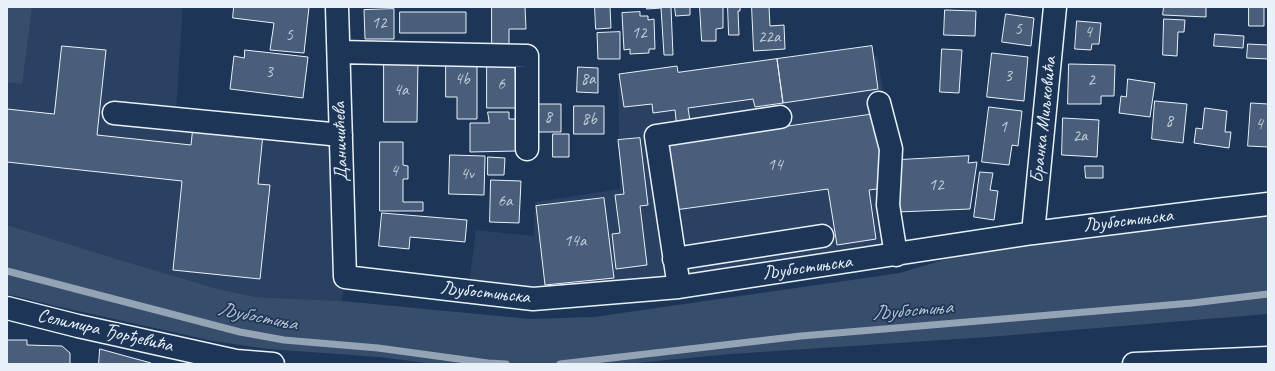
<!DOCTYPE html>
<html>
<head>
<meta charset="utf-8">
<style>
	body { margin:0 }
	#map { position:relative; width:1275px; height:371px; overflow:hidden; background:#1d3557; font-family:Caveat,sans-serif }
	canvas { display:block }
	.frame { position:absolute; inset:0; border:8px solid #e8f1f8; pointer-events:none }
</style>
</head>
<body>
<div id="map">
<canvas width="1275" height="371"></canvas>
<div class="frame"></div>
</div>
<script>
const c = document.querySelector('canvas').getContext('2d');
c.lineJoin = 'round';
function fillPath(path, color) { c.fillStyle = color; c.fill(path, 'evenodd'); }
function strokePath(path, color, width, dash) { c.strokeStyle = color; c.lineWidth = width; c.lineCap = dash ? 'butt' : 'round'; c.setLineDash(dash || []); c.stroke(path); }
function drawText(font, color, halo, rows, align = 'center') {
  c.font = font + ' Caveat,sans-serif'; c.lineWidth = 3.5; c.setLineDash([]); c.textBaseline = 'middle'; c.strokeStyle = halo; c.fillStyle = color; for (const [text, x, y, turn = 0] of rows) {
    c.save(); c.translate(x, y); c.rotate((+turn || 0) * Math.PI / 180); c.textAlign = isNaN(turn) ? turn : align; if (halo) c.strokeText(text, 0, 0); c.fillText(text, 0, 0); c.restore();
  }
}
fillPath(new Path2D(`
	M7,7h176l-7,103 165,12 4,155 -3,24 -86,-4 -34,-7 -102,-30 -113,-35z
	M877,56l8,46 11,153 -217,32 -211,4 8,-61 58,6 1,-34 85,-13 -2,-106z`), '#2a4162');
fillPath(new Path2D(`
	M7,7h25l-10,77 -15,-2z
	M1268,204v110l-280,23 -257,17 -106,10h-190l-56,-7 -111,-8 -55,-8 -153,-34 -53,-13v-69l113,35 102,30 34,7 86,4 188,18 64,-2 306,-44 133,-40z`), '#374d6c');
strokePath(new Path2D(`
	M7,271l233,61 44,8 94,8 110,15 18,1
	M560,364l241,-28 391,-33 76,-9`), '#95a4b5', 7);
const building = new Path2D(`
	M234,7h75l-5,46 -34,-3 4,-27 -41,-5z
	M492,7h33l1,22h-17v18h-17z
	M595,7h15l1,21 -15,1z
	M647,7h24l2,48h-9l-3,-47 -14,1z
	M675,7h15v8l-14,1z
	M700,7h23v21l-7,1v12h-14z
	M728,7h12v4h-2l1,24h-10z
	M752,7h17l1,19 14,-1 1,24 -31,2z
	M1164,7h42v10l-43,-2z
	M1249,7h15v19h-15z
	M394,9v30h-29l-1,-29z
	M945,10l31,1 -1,25 -31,-1z
	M400,12h66v21h-66z
	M640,12v4h8v4l6,-1 1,30h-6v4l-19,1v-5l-6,1 -2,-37z
	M1006,14l28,4 -3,28 -29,-4z
	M1164,19l21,1 -1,12h-6l-1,24 -14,-1z
	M1077,21l24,2 -2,21h-7l-1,6 -16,-1z
	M620,32v27h-22l-1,-26z
	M1215,34l29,2 -1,12 -29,-2z
	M1248,44l20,1v14l-21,-1z
	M62,46l44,4 -9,85 94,10 2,-19 70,8 -5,50 12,1 -10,94 -87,-9 9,-89 -175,-19v-53l47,5z
	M872,46l6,43 -95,14 -6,-44z
	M942,49l20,1 -3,43 -19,-1z
	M245,50l63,7 -5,41 -73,-9 4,-33 10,2z
	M992,53l36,4 -4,44 -37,-4z
	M777,59l6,44 -28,4 -2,-8 -65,9 3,19 -14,2 -2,-19 -22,3 -1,-9 -28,3 -5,-33 58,-8 1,6z
	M384,60h34l-1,62h-33z
	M446,63h31v56h-20v-22h-11z
	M487,63h28l1,45h-29z
	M1069,64l46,1 -1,31h-13v8h-33z
	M578,67l20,1v25l-21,-1z
	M1128,79l27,4 -5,34 -31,-4 2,-17 5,1z
	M1155,101l32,3 -4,39 -31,-4z
	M1251,103l17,1v43l-20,-1z
	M535,104h26v28h-26z
	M574,106h30v28h-30z
	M989,107l33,4 -4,35 -6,-1 -3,20 -27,-3z
	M1205,108l22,3 -2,21h6l-2,16 -35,-5 2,-15 6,1z
	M488,112h21v7h8v32l-47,1v-29h19z
	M875,114l10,74 -16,2 7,49 -39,6 -9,-56 -153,21 -10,-66z
	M1063,118l36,2 -2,37 -35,-2z
	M553,134h16v23h-16z
	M640,138l8,67 -8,1 7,59 -31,4 -4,-35 8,-1 -5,-38 9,-1 -6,-54z
	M380,142h23v23l5,1v13h-5v23h20v9h-43z
	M450,155l35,1 -1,39 -35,-1z
	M969,156l-1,7 9,-1 -7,47 -72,3 2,-52z
	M488,157l17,1 -1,17h-16z
	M1085,166h18v12h-17z
	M980,172l13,1 -3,17 8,1 -4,29 -20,-3z
	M491,180l30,1 -2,42 -29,-1z
	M604,198l10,80 -69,7 -9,-79z
	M382,213l85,7 -2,22 -55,-5 -1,12 -30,-3z
	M7,340h20v5l35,1 8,7v11h-63z
	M100,349l51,14v1h-52z`);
fillPath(building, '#495e7a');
strokePath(building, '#e8f1f8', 1);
const minor = new Path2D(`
	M337,7l8,270 188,22 146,-12 354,-54 175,-22 60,-7
	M339,52l188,4v93
	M879,103l12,46 -3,56 8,50
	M114,113l227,22
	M1033,233l22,-226
	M674,259l148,-23
	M679,287l-23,-151 124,-19
	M7,308l71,18 158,35 37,3
	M1134,364l134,-6`);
strokePath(minor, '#e8f1f8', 25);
strokePath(minor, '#1d3557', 22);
drawText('17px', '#c0ccd8', null, [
	["12",379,24],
	["5",1018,30],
	["4",1088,33],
	["12",639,34],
	["5",289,36],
	["22a",769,38],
	["3",269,73],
	["3",1008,77],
	["4b",462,80],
	["8a",588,80],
	["2",1091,81],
	["6",501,85],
	["4a",401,91],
	["8",548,118],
	["8b",589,120],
	["8",1169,122],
	["4",1259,125],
	["1",1003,128],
	["2a",1080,137],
	["14",775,166],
	["4",394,172],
	["4v",467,175],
	["12",936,186],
	["6a",505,202],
	["14a",575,242]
]);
drawText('19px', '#e8f1f8', '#1d3557', [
	["Бранка Миљковића",1044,120,-84],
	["Даничићева",341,142,-92],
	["Љубостињска",1128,221,-7],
	["Љубостињска",807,268,-8],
	["Љубостињска",485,293,6],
	["Селимира Ђорђевића",105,331,13]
]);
drawText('italic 20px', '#b7c4d1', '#1d3557', [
	["Љубостиња",912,311,-5],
	["Љубостиња",257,317,11]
]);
</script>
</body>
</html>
